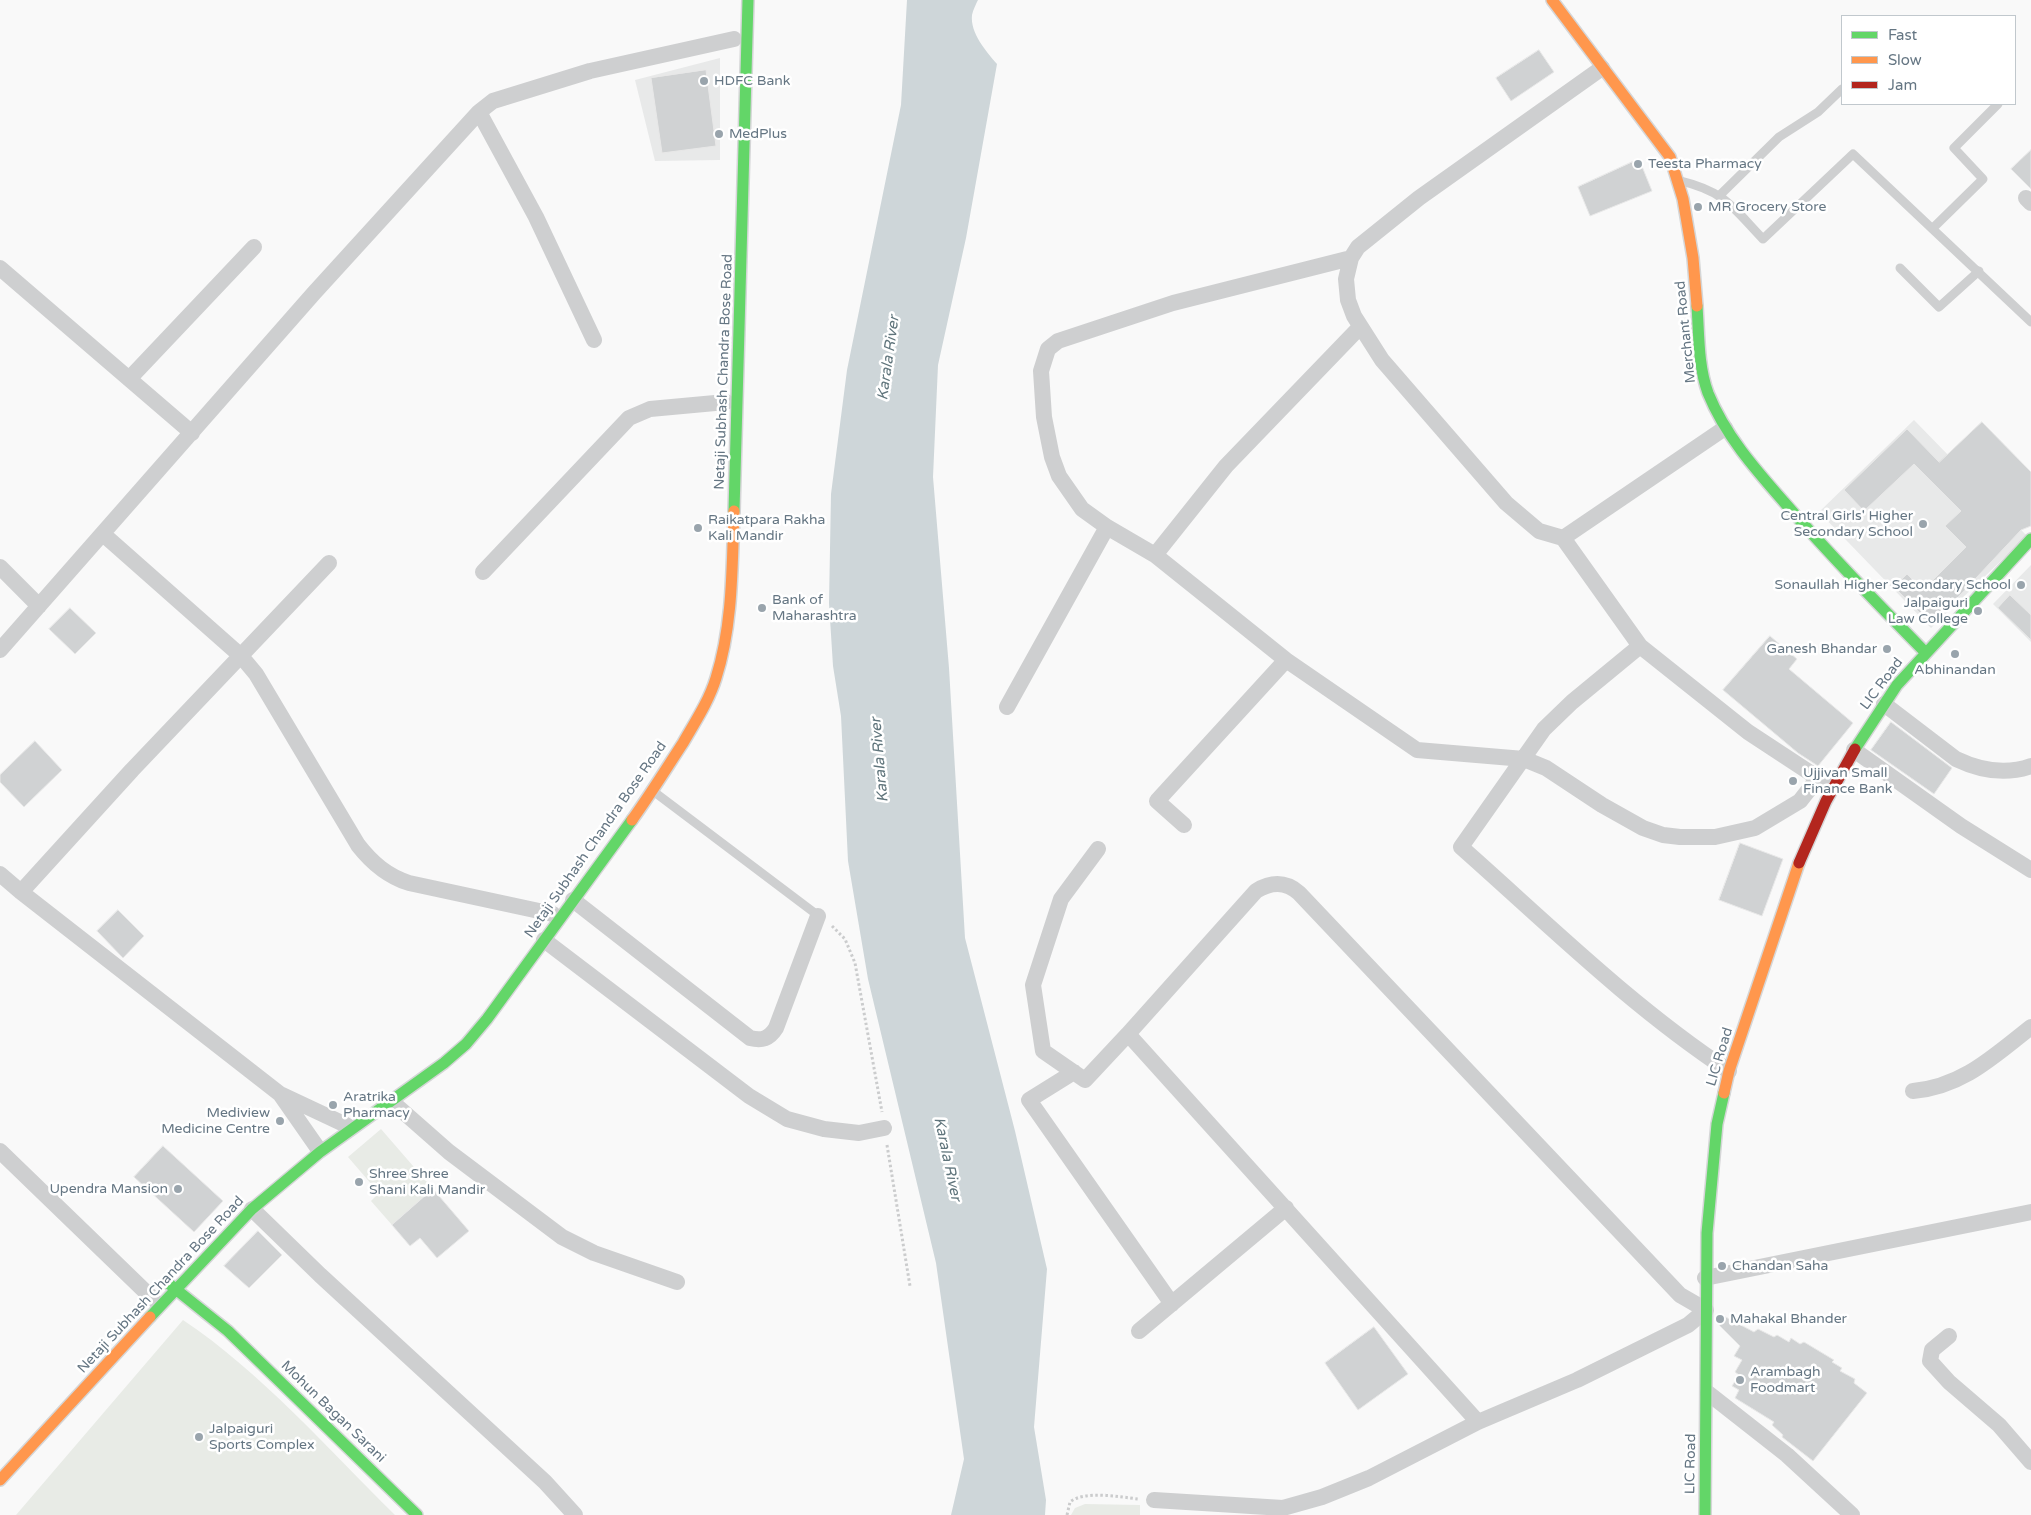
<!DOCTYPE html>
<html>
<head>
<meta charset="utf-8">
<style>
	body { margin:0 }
	#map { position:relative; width:2031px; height:1515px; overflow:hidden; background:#f9f9f9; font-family:"Varela Round",sans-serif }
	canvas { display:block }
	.legend { position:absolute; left:1841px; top:15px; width:175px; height:90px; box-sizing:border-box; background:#fff; border:1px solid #c1c8cd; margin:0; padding:6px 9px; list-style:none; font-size:15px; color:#657683 }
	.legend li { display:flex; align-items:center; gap:10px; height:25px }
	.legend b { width:25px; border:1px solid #c1c8cd }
</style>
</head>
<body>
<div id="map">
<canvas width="2031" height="1515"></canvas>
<ul class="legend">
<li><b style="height:6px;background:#63d668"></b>Fast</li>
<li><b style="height:6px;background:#ff974d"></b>Slow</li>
<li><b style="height:6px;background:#b3261e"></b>Jam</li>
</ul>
</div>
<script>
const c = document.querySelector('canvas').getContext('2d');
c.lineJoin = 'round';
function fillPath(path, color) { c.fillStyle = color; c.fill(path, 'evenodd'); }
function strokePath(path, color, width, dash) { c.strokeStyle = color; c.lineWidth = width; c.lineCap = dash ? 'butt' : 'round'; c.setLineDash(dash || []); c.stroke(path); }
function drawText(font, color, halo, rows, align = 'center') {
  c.font = font + ' "Varela Round",sans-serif'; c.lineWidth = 5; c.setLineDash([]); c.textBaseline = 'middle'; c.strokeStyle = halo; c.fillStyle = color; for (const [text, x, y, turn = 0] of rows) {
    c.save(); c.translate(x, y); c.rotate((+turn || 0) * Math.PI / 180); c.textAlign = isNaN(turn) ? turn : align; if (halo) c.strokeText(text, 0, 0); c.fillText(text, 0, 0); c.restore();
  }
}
fillPath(new Path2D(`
	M720,58v102l-65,1 -20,-81z
	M1914,420l113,116 -96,92 -112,-116z
	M2031,565v77l-38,-38z`), '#e8e9e9');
fillPath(new Path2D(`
	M381,1129l52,60 -41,36 -21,-24 8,-8 -31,-36z
	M183,1320c78,52 145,129 212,195h-379z
	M1085,1504l55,1v10h-69l4,-7z`), '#e8ebe6');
fillPath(new Path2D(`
	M907,0h71c-2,4 -5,10 -6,15 -2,18 14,36 25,49l-31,174 -28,127 -5,112 16,191 16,270 50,193 32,138 -13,158 12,73 -1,15h-94l13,-56 -28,-196 -68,-284 -20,-118 -7,-145 -8,-50 -4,-63 2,-109 16,-124 54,-265z`), '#ced6d9');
const building = new Path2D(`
	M1539,50l15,22 -43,29 -15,-23z
	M706,70l10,76 -54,7 -11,-75z
	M2031,150v39l-20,-20z
	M1639,159l13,32 -62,25 -12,-29z
	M1982,422l49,50v54l-10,4 -89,95 -38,-38 13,-13 16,16 43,-43 -21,-21 16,-15 -47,-47 -50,47 -20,-21 63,-61 32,33z
	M2010,595l21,20v25l-33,-32z
	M70,608l26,25 -21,21 -26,-25z
	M1770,636l27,23 -8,10 64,54 -35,43 -20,-13 -75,-63z
	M1891,722l61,46 -18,26 -63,-44z
	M35,741l27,29 -38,37 -24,-25v-7z
	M1740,843l43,16 -21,57 -43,-16z
	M118,910l26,26 -21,22 -26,-27z
	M163,1146l60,55 -29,31 -60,-55z
	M433,1189l36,42 -32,27 -17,-20 -10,8 -18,-21z
	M258,1231l24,24 -33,33 -25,-22z
	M1720,1314l34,18 4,-3 16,8 3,-2 12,7 2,-4 9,6 4,-2 30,18 -2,2 10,6 -2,3 15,8 -1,4 13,10 -54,68 -31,-24 1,-2 -11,-10 2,-3 -39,-24 4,-8 -7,-4 7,-11 -4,-3 7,-12 -8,-4 6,-10 -20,-20z
	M1374,1327l34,47 -50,36 -33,-47z`);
fillPath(building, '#d0d2d3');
strokePath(building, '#e8e8e8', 1);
const fast = new Path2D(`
	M1697,306c2,28 1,60 11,87 17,42 47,76 76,109 45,52 93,101 141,150
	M734,511l14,-511
	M1855,749l42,-64 134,-146
	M168,1283l60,48 189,184
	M150,1317l102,-108 68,-57 124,-89 22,-19 21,-25 145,-199
	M1705,1515l2,-282 10,-109 7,-31`);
const slow = new Path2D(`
	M1552,0l118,157 13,42 10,59 4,48
	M632,820c18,-25 34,-51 51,-77 12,-21 26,-42 33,-65 17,-53 16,-112 18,-167
	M1724,1093l5,-22 70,-208
	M0,1480l150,-163`);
const jam = new Path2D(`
	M1799,863l27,-62 29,-52`);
strokePath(fast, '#d5d6d7', 14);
strokePath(slow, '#d5d6d7', 14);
strokePath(jam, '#d5d6d7', 14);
strokePath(new Path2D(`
	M832,926l13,13 10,24 27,149
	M887,1145l23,141
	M1067,1515l3,-13c14,-12 51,-5 68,-3`), '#cbcccd', 3, [2.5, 2.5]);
strokePath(new Path2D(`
	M1681,181c45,11 52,27 82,58l90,-85 178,168
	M1720,195l59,-58 39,-25 24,-23
	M1933,228l50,-49 -29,-31 44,-44
	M1900,268l39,39 40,-36
	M653,791l167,126`), '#cecfd0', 9);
strokePath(new Path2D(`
	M1602,68l-183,130 -61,49 -7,11 -5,21 2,21 6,16 28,44 124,143 33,28 24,7 162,-110
	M479,112l57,105 58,123
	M2026,198l5,5
	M1351,258l-178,45 -115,38 -10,8 -7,22 3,46 8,40 7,19 23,33 25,18 48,28 131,105 131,90 107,9 22,9 56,37 41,23 20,7 17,2h35l40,-9 45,-27 18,-23 18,4
	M0,268l192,165
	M129,379l125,-132
	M103,534l138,122 15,18 102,171c14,18 29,31 51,38l144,31
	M1563,538l77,108
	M1155,555l71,-89 134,-139
	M0,567l39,39
	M483,572l146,-154 21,-9 76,-7
	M0,650l314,-357 165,-181 14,-11 97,-30 144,-32
	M1884,704l72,55c23,11 50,16 75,7
	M1007,707l100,-180
	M1854,750l107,76 70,44
	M1184,825l-27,-24 129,-141
	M1098,849l-37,50 -28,86 10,66 42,29 43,-46
	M0,874l21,18 259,202 37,53
	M21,892l111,-122 197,-207
	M573,900l177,138c12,3 19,1 26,-10l42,-112
	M544,940l205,156 38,23 37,10 35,4 25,-5
	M1729,1071c-97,-64 -181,-147 -268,-224l83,-118 28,-27 68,-56 108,86 70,46
	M1074,1072l-45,28 143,204
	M1913,1091c49,-4 81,-35 118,-64
	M280,1094l66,31
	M391,1101l58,51 113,85 32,16 83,29
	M0,1151l153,148
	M252,1209l68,66 225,207 30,33
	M1705,1278l326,-66
	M1139,1331l147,-123
	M1949,1336l-17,14 -2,11 19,21 50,43 32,37
	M1708,1393l79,62 65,60
	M1154,1500l129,8 39,-11 47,-19 109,-56 99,-42 111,-55 18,-15 -26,-15 -381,-402c-14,-12 -28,-11 -43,-2l-128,143 350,388`), '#cecfd0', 16);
strokePath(fast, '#63d668', 11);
strokePath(slow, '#ff974d', 11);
strokePath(jam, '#b3261e', 11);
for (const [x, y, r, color] of [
	[704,81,5,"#99a4ac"],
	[719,134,5,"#99a4ac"],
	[1638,164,5,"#99a4ac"],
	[1698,207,5,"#99a4ac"],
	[1923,524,5,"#99a4ac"],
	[698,528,5,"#99a4ac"],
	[2021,585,5,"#99a4ac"],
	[762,608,5,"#99a4ac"],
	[1978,611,5,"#99a4ac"],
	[1887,649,5,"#99a4ac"],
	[1955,654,5,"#99a4ac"],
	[1793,781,5,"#99a4ac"],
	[333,1105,5,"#99a4ac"],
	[280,1121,5,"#99a4ac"],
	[359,1182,5,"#99a4ac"],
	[178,1189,5,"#99a4ac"],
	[1722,1266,5,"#99a4ac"],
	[1720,1319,5,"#99a4ac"],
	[1740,1380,5,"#99a4ac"],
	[199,1437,5,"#99a4ac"]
]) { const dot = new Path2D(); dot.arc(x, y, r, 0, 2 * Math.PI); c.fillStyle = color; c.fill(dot); strokePath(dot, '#fff', 2); }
drawText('14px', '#657683', '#fff', [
	["HDFC Bank",714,81],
	["MedPlus",729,134],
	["Teesta Pharmacy",1648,164],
	["MR Grocery Store",1708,207],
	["Central Girls' Higher",1913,516,"right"],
	["Secondary School",1913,532,"right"],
	["Raikatpara Rakha",708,520],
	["Kali Mandir",708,536],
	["Sonaullah Higher Secondary School",2011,585,"right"],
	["Bank of",772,600],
	["Maharashtra",772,616],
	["Jalpaiguri",1968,603,"right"],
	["Law College",1968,619,"right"],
	["Ganesh Bhandar",1877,649,"right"],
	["Abhinandan",1955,670,"center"],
	["Ujjivan Small",1803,773],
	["Finance Bank",1803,789],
	["Aratrika",343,1097],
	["Pharmacy",343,1113],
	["Mediview",270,1113,"right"],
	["Medicine Centre",270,1129,"right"],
	["Shree Shree",369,1174],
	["Shani Kali Mandir",369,1190],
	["Upendra Mansion",168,1189,"right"],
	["Chandan Saha",1732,1266],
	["Mahakal Bhander",1730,1319],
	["Arambagh",1750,1372],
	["Foodmart",1750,1388],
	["Jalpaiguri",209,1429],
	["Sports Complex",209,1445]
], 'left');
drawText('14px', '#657683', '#fff', [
	["Merchant Road",1686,332,-96],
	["Netaji Subhash Chandra Bose Road",724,372,-88],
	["LIC Road",1882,684,-53],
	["Netaji Subhash Chandra Bose Road",596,840,-55],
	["LIC Road",1720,1057,-73],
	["Netaji Subhash Chandra Bose Road",161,1285,-47],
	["Mohun Bagan Sarani",333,1412,44],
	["LIC Road",1691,1464,-89]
]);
drawText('italic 15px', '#60757c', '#fff', [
	["Karala River",889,358,-82],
	["Karala River",880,760,-95],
	["Karala River",947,1159,78]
]);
</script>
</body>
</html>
